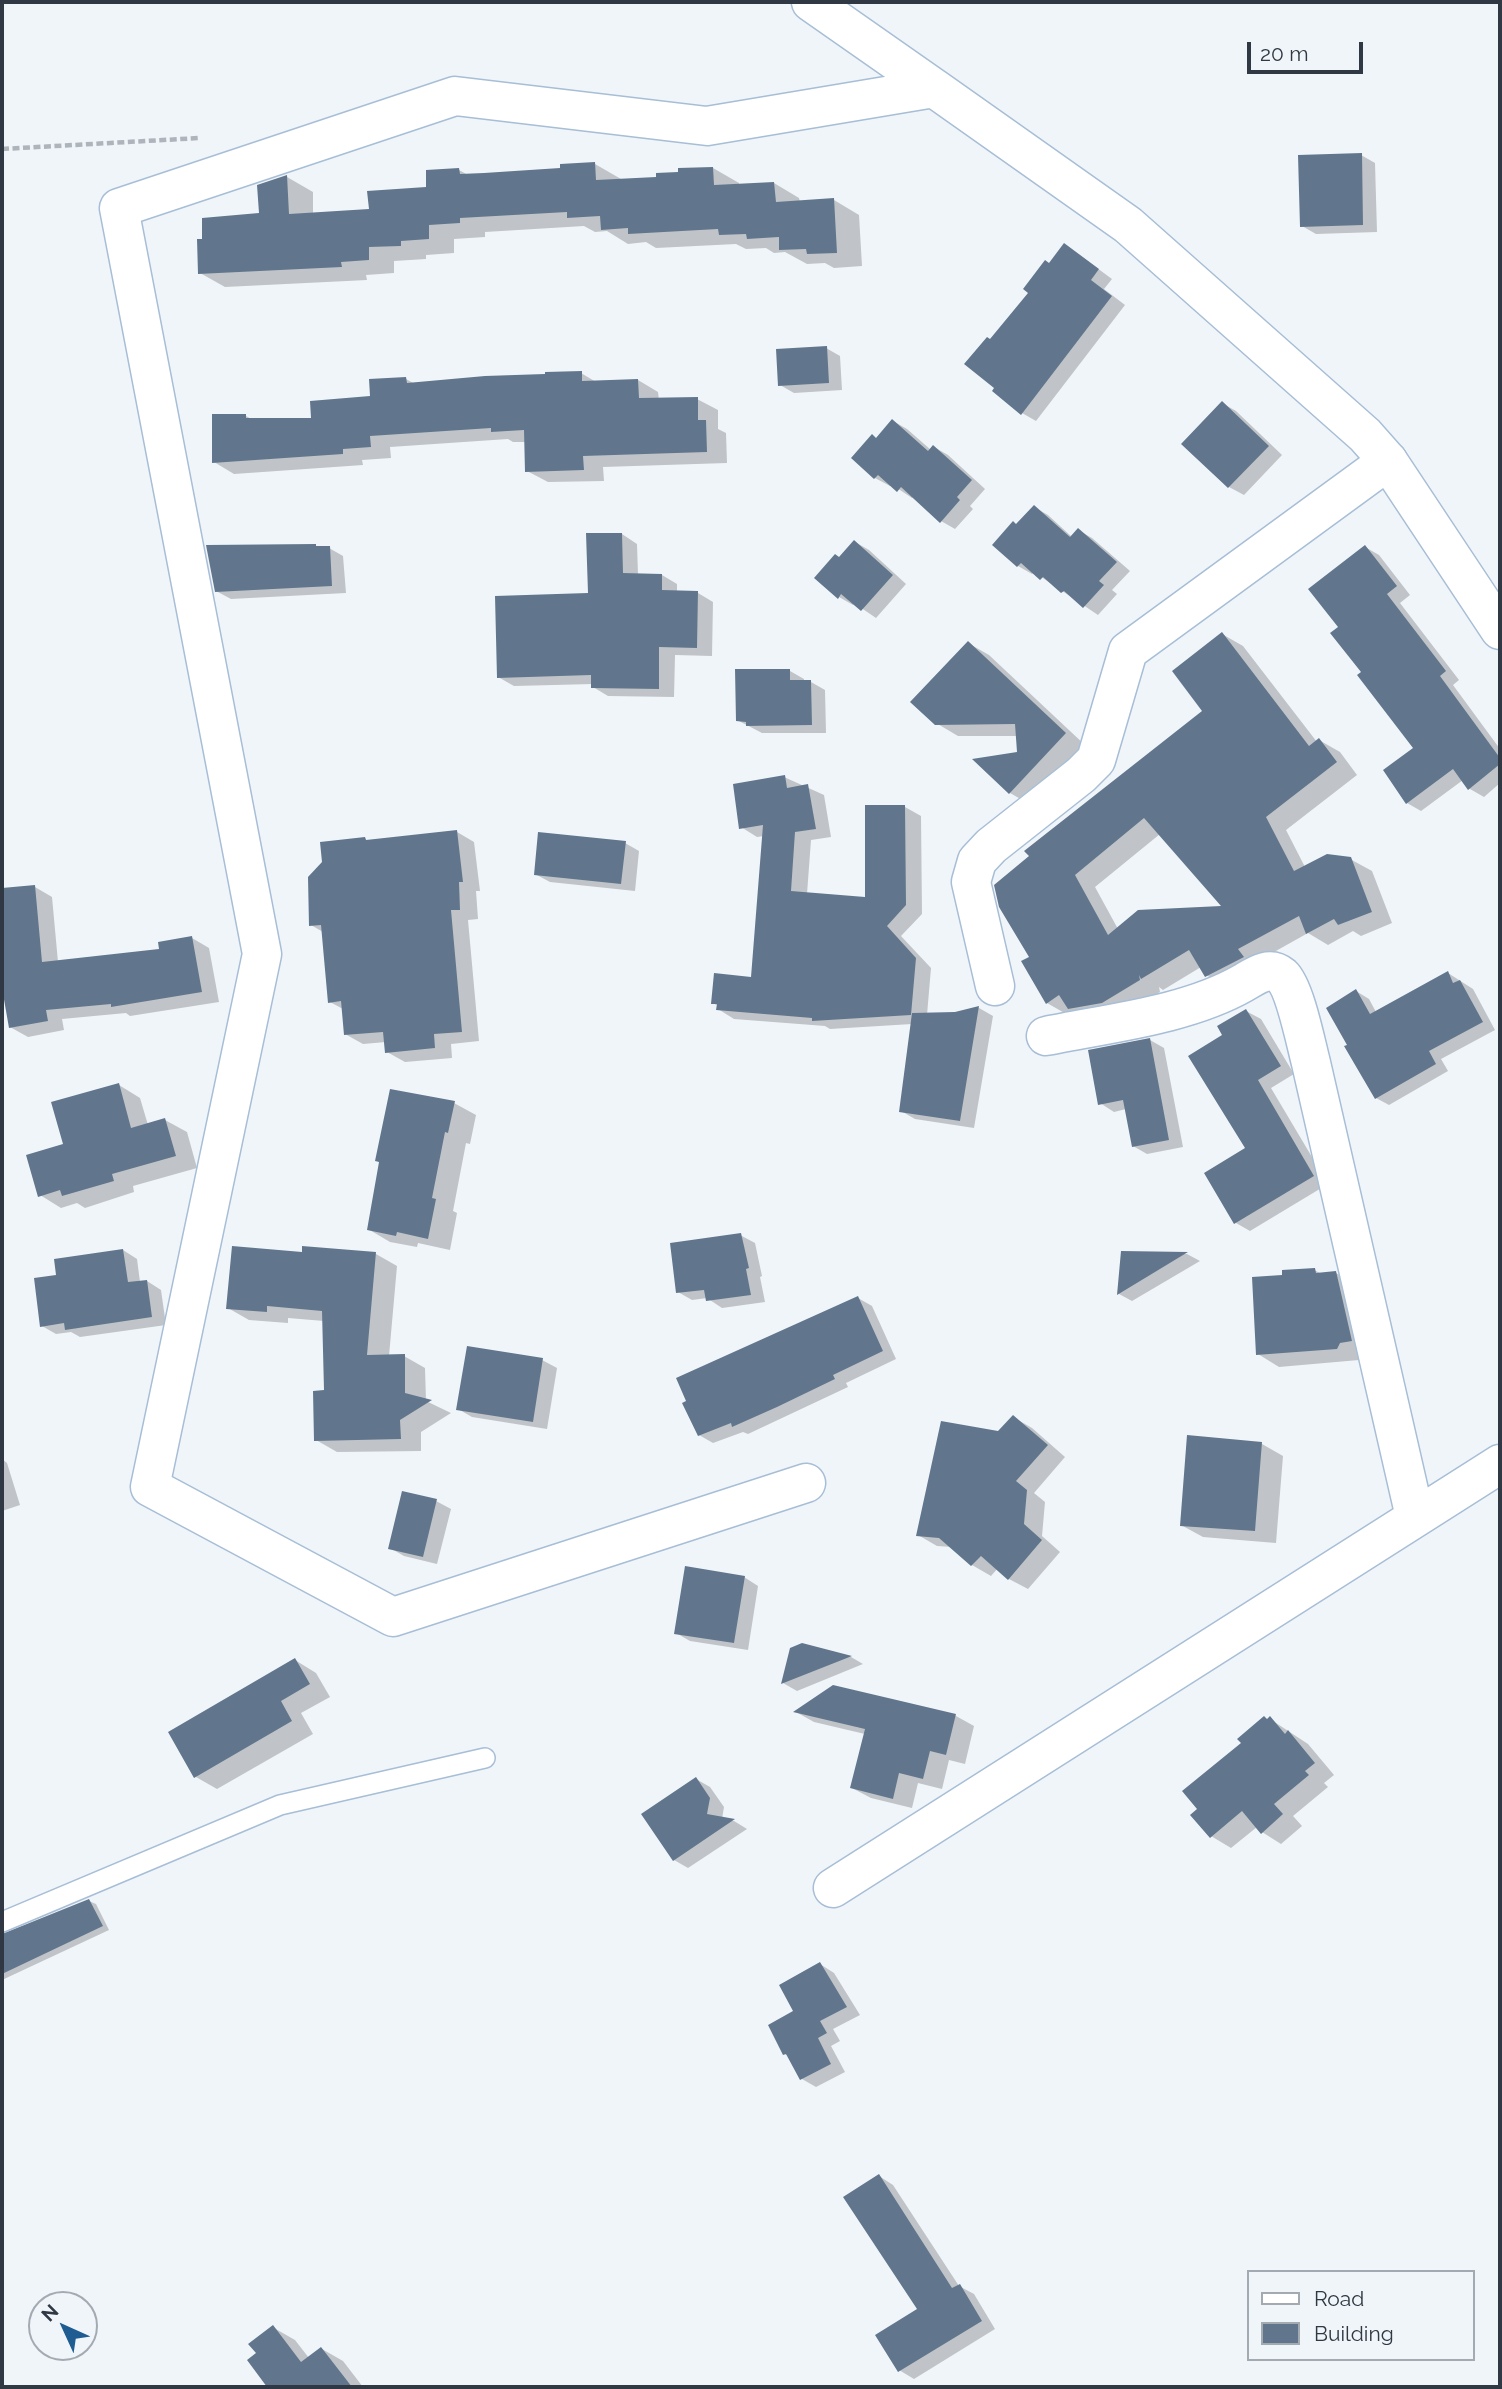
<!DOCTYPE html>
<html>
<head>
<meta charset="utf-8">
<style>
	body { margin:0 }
	#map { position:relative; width:1502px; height:2389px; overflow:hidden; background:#f0f5fa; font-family:Raleway,sans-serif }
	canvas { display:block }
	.frame { position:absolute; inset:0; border:4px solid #303943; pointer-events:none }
	.legend { position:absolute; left:1247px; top:2270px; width:228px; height:91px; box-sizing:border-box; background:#f0f5fa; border:2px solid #a3aab1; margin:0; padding:9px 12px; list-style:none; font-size:21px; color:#303943 }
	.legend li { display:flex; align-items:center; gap:14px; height:35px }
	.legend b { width:35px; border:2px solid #a3aab1 }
	.north { position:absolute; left:28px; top:2291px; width:70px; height:70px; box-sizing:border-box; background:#f0f5fa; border:2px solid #a3aab1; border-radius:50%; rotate:315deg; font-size:19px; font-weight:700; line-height:28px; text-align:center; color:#303943 }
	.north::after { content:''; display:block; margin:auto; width:24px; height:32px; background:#1e5c92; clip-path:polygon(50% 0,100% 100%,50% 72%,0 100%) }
	.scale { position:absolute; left:1247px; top:42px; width:116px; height:32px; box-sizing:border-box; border:4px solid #303943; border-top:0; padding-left:9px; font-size:21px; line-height:24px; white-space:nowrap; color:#303943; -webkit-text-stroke:5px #f0f5fa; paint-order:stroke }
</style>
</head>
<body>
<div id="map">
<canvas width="1502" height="2389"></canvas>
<div class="frame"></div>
<ul class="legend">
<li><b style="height:9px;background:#fff"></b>Road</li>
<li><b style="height:19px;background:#61768c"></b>Building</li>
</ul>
<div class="north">N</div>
<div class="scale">20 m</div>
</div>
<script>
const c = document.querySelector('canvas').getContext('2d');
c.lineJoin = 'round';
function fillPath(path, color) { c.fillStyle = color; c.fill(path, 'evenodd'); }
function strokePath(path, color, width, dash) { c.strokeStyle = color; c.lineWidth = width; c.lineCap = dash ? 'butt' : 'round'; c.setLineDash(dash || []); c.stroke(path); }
fillPath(new Path2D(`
	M1361,155l14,8 2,69 -61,2 -14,-8z
	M595,164l26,15h37l55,-11 26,15v2l35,-2 25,15 1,4 34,-2 25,15 3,51 -28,2 -9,-5 -18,1 -22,-12 -11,1 -8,-5 -20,1 -10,-5 -80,4 -10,-6 -18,2 -21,-13 -12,1 -11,-6 -99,6v5l-31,2v14l-28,2v4l-32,2v12l-28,2 1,5 -142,7 -25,-14 61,-59 -2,-28 28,-9 26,15v22l58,-3 57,-22 31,-19 9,5 94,-6z
	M1078,254l34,25 -8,10 21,16 -89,116 -14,-8 -26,-26 -6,-46 40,-49 20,-28z
	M826,348l14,8 2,34 -48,3 -14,-8z
	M581,373l15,9 42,-2 20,12 1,8 38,-1 21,11v19l8,4 1,30 -124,4 1,14 -56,1 -21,-11v-29h-14l-5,-3 -118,8 1,11 -29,2 1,5 -129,9 -20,-12 32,-46 7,4h60l59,-22 34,-19 9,5z
	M1222,403l14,8 46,44 -38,40 -15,-8 -45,-43z
	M893,421l14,8 24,21 3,-3 14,8 37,34 -15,17 3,3 -18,20 -14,-8 -27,-25 -2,2 -21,-14 -1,2 -15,-8 -22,-20 24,-19z
	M1034,507l14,8 24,22 6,-7 14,8 38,33 -18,19 5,4 -19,21 -64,-43 -2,2 -14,-8 -1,-41z
	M622,534l15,10 1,31h24l15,9v8l21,1 15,9 -1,54 -37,-1 -1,42 -66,-1 -15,-9v-3l-79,2 -16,-9 91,-82z
	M855,542l14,8 37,34 -30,34 -22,-15 -1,2 -14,-8 1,-38z
	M1365,547l14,8 31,40 -10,8 59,77 -6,5 47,64v34l-16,14 -14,-8 -7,-9 -42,31 -14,-8 8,-55 -51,-75 -24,-46z
	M319,548h10l14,8 3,37 -115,6 -15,-8z
	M1222,634l21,12 74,96 2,-2 21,12 17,23 -71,55 19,37 45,-8 22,12 20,52 -31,13 -8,-5 -25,14 -20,-12 -50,28 -31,26 -21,-12 -5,-8 -38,23 -4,-3 1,5 -37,22 -33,6 -16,-9 -6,4 -21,-12 -16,-46 -30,-51 204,-195zM1160,834l64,73 -106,22 -23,-42z
	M968,643l21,12 97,91 -55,59 -21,-12 9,-40 -1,-17h-60l-22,-13z
	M790,671l14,8v3h7l14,8 1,43h-64l-25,-13z
	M784,777l40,18 7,42 -20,3 -4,54 60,5 38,-92 16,9 1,98 -21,22 30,32 -4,47 29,-2 23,-5 14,8 -19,112 -59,-9 -14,-8 11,-87 -82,5 -5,-3 -91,-7 -16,-10v-3l-5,-3 40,-24 11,-143 -7,1 -16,-10z
	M457,832l17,10 6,49h-4l2,28 -10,1 11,121 -28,3 1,14 -47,4 -18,-10 -1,-10 -23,2 -18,-10 -2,-25 -13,-7 -7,-70 -12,-7 54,-86 5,3z
	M625,843l14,8 -4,40 -85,-9 -15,-8z
	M35,887l17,10 6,65 103,-12 31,-12 17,10 10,54 -89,14 -4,-3 -64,6 2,11 -36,7 -18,-10 -8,-42v-95z
	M1448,973l25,16 22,41 -54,29 7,12 -59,34 -13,-7 -27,-52 7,-55 13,8 7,13z
	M1246,1011l15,8 33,55 -23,14 57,96 -78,47 -14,-8 11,-74 -22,-113z
	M1150,1040l14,8 19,99 -36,7 -14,-8 -7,-37 -12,3 -14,-9z
	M119,1085l21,13 8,27 17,-5 22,12 10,36 -64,18 1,6 -49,16 -8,-5 -16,5 -21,-13 25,-50z
	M454,1103l22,12 -6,29 -4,-1 -13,68 4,2 -7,37 -32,-7 -1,4 -27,-5 -22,-13 12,-67z
	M740,1235l15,8 7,33 -2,1 5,25 -43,6 -15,-10 -15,2 -14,-8z
	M123,1250l14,9 3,23 7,-1 14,9 5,35 -86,12 -9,-5 -15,2 -14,-8 16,-49z
	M1123,1253l64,1 13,7 -68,40 -13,-7z
	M303,1254h73l21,12 -8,90h15l21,12 1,33 25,12 -30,19v19l-84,1 -21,-12 10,-48 -2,-71 -36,-3v5l-39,-3 -21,-12z
	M1314,1270l8,4 14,-1 21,12 4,69 -2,6 -80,7 -21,-13 26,-77z
	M858,1298l14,8 24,53 -50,24 2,4 -100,47 -5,-2 -30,11 -14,-8z
	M542,1360l15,8 -10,61 -75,-12 -14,-8z
	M1013,1417l19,11 33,29 -31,36 11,9 -3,34 18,16 -32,37 -19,-10 -11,-11 -7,8 -19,-11 -20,-18 -15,-1 -19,-11z
	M1189,1437l73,7 21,12 -7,87 -73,-6 -22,-12z
	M2,1459l5,4 13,42 -18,6z
	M436,1501l15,8 -14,55 -33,-8 -14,-8z
	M744,1577l14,9 -10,64 -58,-9 -14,-8z
	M802,1645l49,12 12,7 -66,27 -14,-8 8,-33z
	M295,1660l21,13 14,24 -29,16 12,21 -96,55 -21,-12z
	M796,1712l160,4 18,10 -9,38 -16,-4 -7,29 -24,-6 -6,25 -41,-10 -19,-10 13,-54 -51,-12z
	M1270,1719l38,25 26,31 -10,8 4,4 -35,29 9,10 -21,18 -19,-12 -5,-5 -26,21 -20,-12 -12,-27 45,-66z
	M696,1779l14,8 14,20 -2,12 12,2 13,8 -59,39 -14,-8z
	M89,1901l7,3 13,26 -107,50v-45h5z
	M820,1964l14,9 26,42 -27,14 7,12 -9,5 14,26 -29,15 -14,-8 -12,-22 -5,-3 10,-42z
	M879,2176l14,9 66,101 15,8 21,35 -81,50 -15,-9 21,-60z
	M274,2328l21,12 14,18 13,-9 21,12 20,26h-93l-21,-27 9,-6z`), '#0003');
fillPath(new Path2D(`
	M1362,153l1,72 -63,2 -2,-72z
	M595,162l1,18 60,-3v-4l22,-1v-4l35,-1 1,18 60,-3 2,20 58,-4 3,55 -30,1 -1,-5 -27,1v-13l-32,2 -1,-5 -27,1 -1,-6 -90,5v-6l-27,2 -1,-14 -33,2v-6l-107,6v5l-31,2v14l-28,2v5l-32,1v13l-28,2 1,5 -144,7 -1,-35h5v-21l57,-5 -2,-28 30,-10 2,39 80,-5 -2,-18 59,-4v-17l33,-2 1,6 24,-1 76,-5v-4z
	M1064,243l35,26 -8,11 21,16 -91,119 -29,-24 2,-3 -30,-24 23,-27 3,2 38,-46 -5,-4 22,-29 4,3z
	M827,346l2,37 -51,3 -2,-37z
	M582,371v10l56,-2 1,19 59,-1v23h8l1,32 -124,4 1,14 -59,2 -1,-42 -33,2v-4l-121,8 1,11 -28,2v5l-131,9v-49h34v4h65l-1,-17 60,-5 -1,-17 37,-2 1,6 78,-7 60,-2v-2z
	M1222,401l47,45 -41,42 -47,-44z
	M892,419l36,32 5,-6 39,35 -15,17 3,3 -20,23 -39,-36 -4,5 -19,-17 -4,4 -23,-21 21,-24 4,4z
	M1034,505l36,32 8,-9 39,34 -18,19 5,4 -21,23 -19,-17 -3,2 -18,-16 -3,3 -19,-17 -4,4 -25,-22 21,-24 3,3z
	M586,533h36l1,40 39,1v16l36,1 -1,57 -38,-1v42l-68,-1v-13l-94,3 -2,-82 93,-3z
	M854,540l39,35 -32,36 -20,-17 -3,5 -24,-21 21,-24 4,3z
	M316,544v2h14l2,40 -117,6 -9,-47z
	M1365,545l32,41 -10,8 59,77 -6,5 60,82v6l-32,26 -15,-21 -47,35 -23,-34 30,-22 -56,-73 4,-3 -31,-39 8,-6 -30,-38z
	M1222,632l87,114 10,-8 18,24 -71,55 28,54 33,-17 24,3 21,55 -34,13 -4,-6 -28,15 -7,-18 -61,33 6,8 -39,20 -16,-27 -48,29 -2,-4 1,5 -38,23 -34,6 -9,-14 -13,9 -25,-43 8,-4 -30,-50 -5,-22 35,-29 -5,-5 178,-140 -30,-40zM1144,818l77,88 -83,4 -30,25 -33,-60z
	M968,641l98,92 -57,61 -37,-35 45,-7 -2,-28 -80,1 -25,-23z
	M735,669h55v11h21l1,45 -66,1v-4l-10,-1z
	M785,775l2,13 21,-4 8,45 -21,3 -4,59 74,6v-92h40l1,100 -19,21 29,32 -5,57 -99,6v-3l-96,-8 1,-6h-6l3,-31 37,4 12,-152 -24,4 -6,-45z
	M457,830l6,52h-4l1,28h-9l11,122 -28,2 1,14 -50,5 -2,-21 -39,3 -3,-34 -13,2 -7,-78 -12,1 -1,-49 14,-15 -2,-20 45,-5 1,3z
	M538,832l88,9 -5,43 -87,-9z
	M35,885l7,77 117,-13 -1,-7 34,-6 10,56 -91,15v-3l-65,6 2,11 -39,7 -7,-40v-100z
	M1448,971l5,12 7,-3 23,42 -54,29 7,13 -61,35 -31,-53 3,-1 -21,-37 30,-19 14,25z
	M979,1006l-19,115 -61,-9 13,-99 43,-1z
	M1246,1009l35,57 -23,14 56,96 -80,48 -30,-51 41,-25 -57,-92 34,-21 -5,-9z
	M1150,1038l19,102 -37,7 -9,-47 -25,5 -10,-55z
	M119,1083l12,45 34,-10 11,38 -64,18 2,7 -52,15 -2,-6 -22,7 -12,-42 37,-11 -12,-42z
	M390,1089l65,12 -7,32 -3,-1 -13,66 4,1 -8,40 -31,-7 -1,4 -29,-6 12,-68 -4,-1z
	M741,1233l8,35 -3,1 5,26 -45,6 -2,-11 -28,3 -6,-50z
	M232,1246l70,6v-6l74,6 -9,103 38,-1v39l27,7 -32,20 1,19 -87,2 -1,-50 11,-1 -2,-79 -55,-5v6l-41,-3z
	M123,1249l5,33 19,-2 5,37 -87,13 -1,-7 -24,4 -6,-49 22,-3 -2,-16z
	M1121,1251l67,1 -71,43z
	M1315,1268l1,5 20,-2 16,70 -12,2 -3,6 -81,6 -4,-78 30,-2v-5z
	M858,1296l25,55 -50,24 2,4 -58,28 -45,20 -1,-4 -33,13 -16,-33 4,-2 -10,-23z
	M467,1346l76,12 -10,64 -77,-12z
	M1013,1415l35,30 -32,36 11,9 -3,34 18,16 -34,40 -27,-24 -10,10 -32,-28 -23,-2 25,-115 57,10z
	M1187,1435l75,7 -7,89 -75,-5z
	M402,1491l35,8 -14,58 -35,-8z
	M685,1566l60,10 -11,67 -60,-9z
	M802,1643l50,13 -71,28 9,-36z
	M295,1658l15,26 -29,17 11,20 -98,57 -26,-46z
	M833,1685l123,29 -10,41 -16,-4 -7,28 -24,-6 -6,26 -43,-11 15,-59 -72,-17z
	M1264,1716l3,3 3,-3 15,18 3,-4 27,33 -10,8 4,4 -35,29 9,10 -22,20 -19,-23 -32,27 -20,-23 7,-6 -15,-18 59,-48 -4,-4z
	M696,1777l14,21 -3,16 28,5 -62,42 -32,-47z
	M89,1899l14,27 -101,48v-40z
	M820,1962l27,45 -27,14 7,12 -9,5 13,26 -31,16 -14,-26 -3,1 -15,-30 25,-14 -14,-26z
	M879,2174l73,114 8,-4 22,37 -84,51 -23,-37 42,-26 -74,-112z
	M273,2325l28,37 20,-15 31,40h-85l-20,-27 9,-7 -8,-9z`), '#61768c');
const lane = new Path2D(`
	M2,1922l278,-117 205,-47`);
const street = new Path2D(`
	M811,2l123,86
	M1046,1036c63,-13 141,-21 197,-53 12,-7 26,-18 39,-7 13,12 24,68 29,87l104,454
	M806,1483l-413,134 -243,-130 112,-533 -143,-746 336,-112 252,30 227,-38 194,137 237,210 23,26 -260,190 -32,109 -15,15 -90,71 -14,15 -6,21 24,104
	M833,1888l667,-424`);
const secondary = new Path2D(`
	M1388,461l112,169`);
strokePath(lane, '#a7bed6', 22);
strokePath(street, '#a7bed6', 41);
strokePath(secondary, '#a7bed6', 41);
strokePath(new Path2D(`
	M2,149l197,-11`), '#aeb4bb', 4.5, [7, 3.5]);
strokePath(lane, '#fff', 19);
strokePath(street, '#fff', 38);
strokePath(secondary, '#fff', 38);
</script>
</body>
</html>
